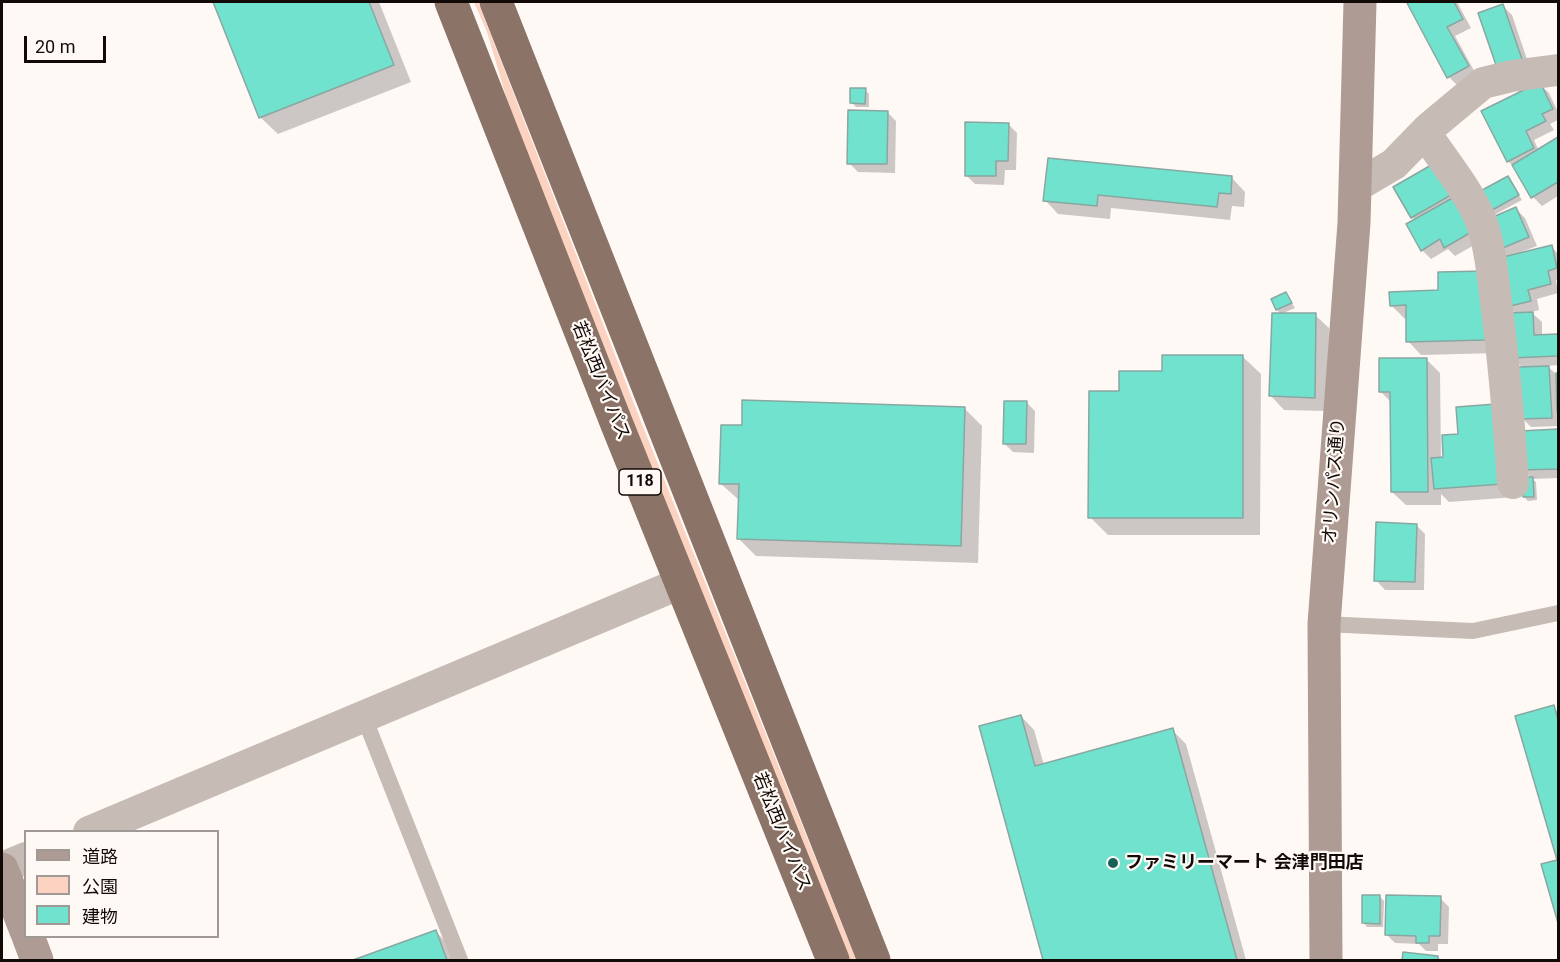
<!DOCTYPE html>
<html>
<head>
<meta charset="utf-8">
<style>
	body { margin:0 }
	#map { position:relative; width:1560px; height:962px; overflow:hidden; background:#fff9f6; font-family:Roboto,"Noto Sans JP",sans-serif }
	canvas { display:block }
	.frame { position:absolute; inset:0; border:3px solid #120a06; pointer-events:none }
	.legend { position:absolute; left:24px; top:830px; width:195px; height:108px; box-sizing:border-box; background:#fff9f6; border:2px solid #a09996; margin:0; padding:8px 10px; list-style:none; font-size:18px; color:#120a06 }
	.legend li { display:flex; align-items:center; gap:12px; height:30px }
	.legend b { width:30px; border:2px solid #a09996 }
	.scale { position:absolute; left:24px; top:36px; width:82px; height:27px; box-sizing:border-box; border:3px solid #120a06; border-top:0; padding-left:8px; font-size:18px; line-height:21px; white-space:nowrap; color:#120a06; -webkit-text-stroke:4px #fff9f6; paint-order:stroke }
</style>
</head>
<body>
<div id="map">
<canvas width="1560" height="962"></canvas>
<div class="frame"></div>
<ul class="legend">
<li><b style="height:8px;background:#ae9c94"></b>道路</li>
<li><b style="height:16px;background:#fbd3c0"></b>公園</li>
<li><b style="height:16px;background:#71e2ce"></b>建物</li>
</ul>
<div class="scale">20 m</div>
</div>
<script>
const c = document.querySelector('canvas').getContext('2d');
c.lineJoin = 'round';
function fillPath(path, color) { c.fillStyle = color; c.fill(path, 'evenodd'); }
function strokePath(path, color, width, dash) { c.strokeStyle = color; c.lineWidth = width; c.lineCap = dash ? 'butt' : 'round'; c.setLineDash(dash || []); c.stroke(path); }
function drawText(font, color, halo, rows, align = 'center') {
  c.font = font + ' Roboto,"Noto Sans JP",sans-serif'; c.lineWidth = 4.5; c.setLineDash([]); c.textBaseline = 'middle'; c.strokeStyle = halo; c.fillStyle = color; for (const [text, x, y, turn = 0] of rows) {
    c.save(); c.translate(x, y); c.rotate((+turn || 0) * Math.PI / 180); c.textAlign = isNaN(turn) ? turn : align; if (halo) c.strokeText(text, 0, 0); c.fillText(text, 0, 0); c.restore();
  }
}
fillPath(new Path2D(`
	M474,2h4l162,417 216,541h-10l-329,-826 -30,-102z`), '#fbd3c0');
fillPath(new Path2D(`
	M215,2h164l32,80 -133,52 -18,-17z
	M1413,2h44l14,26 -16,8 22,40 -19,10 -9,-9 -40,-74z
	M1503,6l9,9 18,53 -32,-1z
	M1540,84l9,9 9,19v8l-8,4 4,6 -20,10 5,11 19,-11v56l-16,10 -9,-9 -19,-30 -6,-6z
	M865,90l4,4v13h-13l-4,-4z
	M887,112l9,9 -1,52 -37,-1 -9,-9z
	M1008,124l9,9 -1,37h-11l-1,15 -29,-1 -9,-9z
	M1442,175l41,65 -28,16 -7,-7 -17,10 -9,-9 -6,-29 -4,-4z
	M1507,177l15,23 -30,16 -4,-4z
	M1232,178l13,14 -1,15 -12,-1 -2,14 -119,-12 -1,11 -52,-5 -13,-14z
	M1516,209l9,9 12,28 -16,6 1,2 30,-7 6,7v25l-2,1 2,13 -21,6 2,11 -8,2 11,10v14l16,-1v30l-11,1 9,8h2v52l-27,1 -9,-9 1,-50 -10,-10 3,-44 -8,-8v-49l-9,-8z
	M1439,292l60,61 -78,2 -13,-14 -1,-22h-2l-14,-14z
	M1286,294l9,14 -14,6 -4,-4z
	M1315,315l14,13 -1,83 -44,-1 -13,-14z
	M1243,357l18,17 -1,161h-152l-18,-18 31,-124 43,-21z
	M1427,360l13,13 1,85h4l-2,-21 73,60 -67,5 -8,-8v11h-35l-14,-13v-89l-12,-12z
	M1026,402l9,9 -1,42 -21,-1 -9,-9z
	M965,409l17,17 -4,137 -222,-7 -17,-17 1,-38 -20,-18 23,-56z
	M1558,430v48l-26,1 4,3 1,18 -9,1 -4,-4 7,-19 -8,-9 -2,-37z
	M1416,525l9,9 -1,56h-39l-9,-10z
	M1553,707l5,5v148l-42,-143z
	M1021,716l13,14 10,35 128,-35 14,14 60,216h-201l-65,-233z
	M1558,861v56l-15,-52z
	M1380,897l4,4 -1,26h-16l-4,-5z
	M1440,898l9,9 -1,37h-10v7h-12l-7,-7 -24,-1 -9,-9z
	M436,932l18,18 4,10h-100z
	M1404,953l34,4 3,3h-38z`), '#0003');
const building = new Path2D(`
	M213,2h156l25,63 -135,53z
	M1410,2h44l9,17 -16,8 22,39 -22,12 -40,-75z
	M1503,4l19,55 -25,9 -19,-55z
	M1540,82l13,27 -11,5 4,7 -20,10 8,17 -27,14 -26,-51z
	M850,88h16l-1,16 -15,-1z
	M848,110l40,1 -1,53h-40z
	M965,122l44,1 -1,38h-12v15h-31z
	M1558,137v45l-27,16 -19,-33z
	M1048,158l184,18 -1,18 -12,-1 -2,14 -119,-12 -1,11 -54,-5z
	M1433,164l18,31 -40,23 -18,-31z
	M1508,176l11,19 -32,18 -12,-19z
	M1456,196l19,34 -31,18 -4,-9 -19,12 -15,-27z
	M1516,207l13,30 -31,13 -12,-30z
	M1552,245l5,23 -9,3 3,13 -23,6 3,11 -25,6 -11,-48z
	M1485,271l1,69 -80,2v-37l-16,1 -1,-14 49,-2v-18z
	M1286,292l6,11 -16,7 -5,-11z
	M1533,312l1,23 24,-1v22l-47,2 -2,-45z
	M1272,313h44l-1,85 -46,-2z
	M1162,355h81v163h-155l1,-127h30v-20h43z
	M1379,358h48l1,134h-37l-1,-100h-11z
	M1549,366l3,52 -31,1 -2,-52z
	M1556,373h2v38h-1z
	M742,400l223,7 -4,139 -224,-7 2,-55h-20l2,-59h21z
	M1004,401h23l-1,43h-23z
	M1496,404l7,80 -69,5 -3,-31 12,-1 -1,-22 16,-1 -2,-27z
	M1558,429v40l-37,1 -1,-39z
	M1521,477h12l1,20h-11z
	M1376,522l41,2 -2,58 -41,-1z
	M1554,705l4,15v203l-17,-59 16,-4 -42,-144z
	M1021,715l14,51 138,-38 64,232h-194l-64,-234z
	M1362,895h18v29l-18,-1z
	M1386,895l55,1 -1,40h-11v7h-13v-7l-31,-1z
	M436,930l11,30h-94z
	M1403,952l35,4v4h-36z`);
fillPath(building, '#71e2ce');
strokePath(building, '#89a7a1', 1.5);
strokePath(new Path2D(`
	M1324,624l149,7 85,-18
	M368,727l92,233`), '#c7bbb5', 16);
strokePath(new Path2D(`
	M1425,133c18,27 44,58 56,88 9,24 12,56 15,81 8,60 13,120 17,181
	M1355,187l39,-23 35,-36 54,-45 29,-7 46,-6
	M89,832l592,-249
	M2,868l24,-10`), '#c7bbb5', 32);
strokePath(new Path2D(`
	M2,869l24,62
	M28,936l9,24
	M1326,960l-2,-336 30,-401 6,-221`), '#ae9c94', 33);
strokePath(new Path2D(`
	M451,2l165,420 217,538
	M496,2l378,958`), '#8b7367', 33);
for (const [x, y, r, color] of [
	[1113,863,6,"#196258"]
]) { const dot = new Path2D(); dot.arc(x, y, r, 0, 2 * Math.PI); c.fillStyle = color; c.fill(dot); strokePath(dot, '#fff9f6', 2); }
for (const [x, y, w] of [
	[640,482,42]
]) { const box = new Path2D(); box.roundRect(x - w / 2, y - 13, w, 26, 4.5); c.fillStyle = '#fff9f6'; c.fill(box); strokePath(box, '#120a06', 1.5); }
drawText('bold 16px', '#120a06', null, [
	["118",640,482]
]);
drawText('18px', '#120a06', '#fff9f6', [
	["若松西バイパス",600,381,68],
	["オリンパス通り",1335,481,-86],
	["若松西バイパス",781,832,68]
]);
drawText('bold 18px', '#120a06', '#fff9f6', [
	["ファミリーマート 会津門田店",1125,863]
], 'left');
</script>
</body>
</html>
